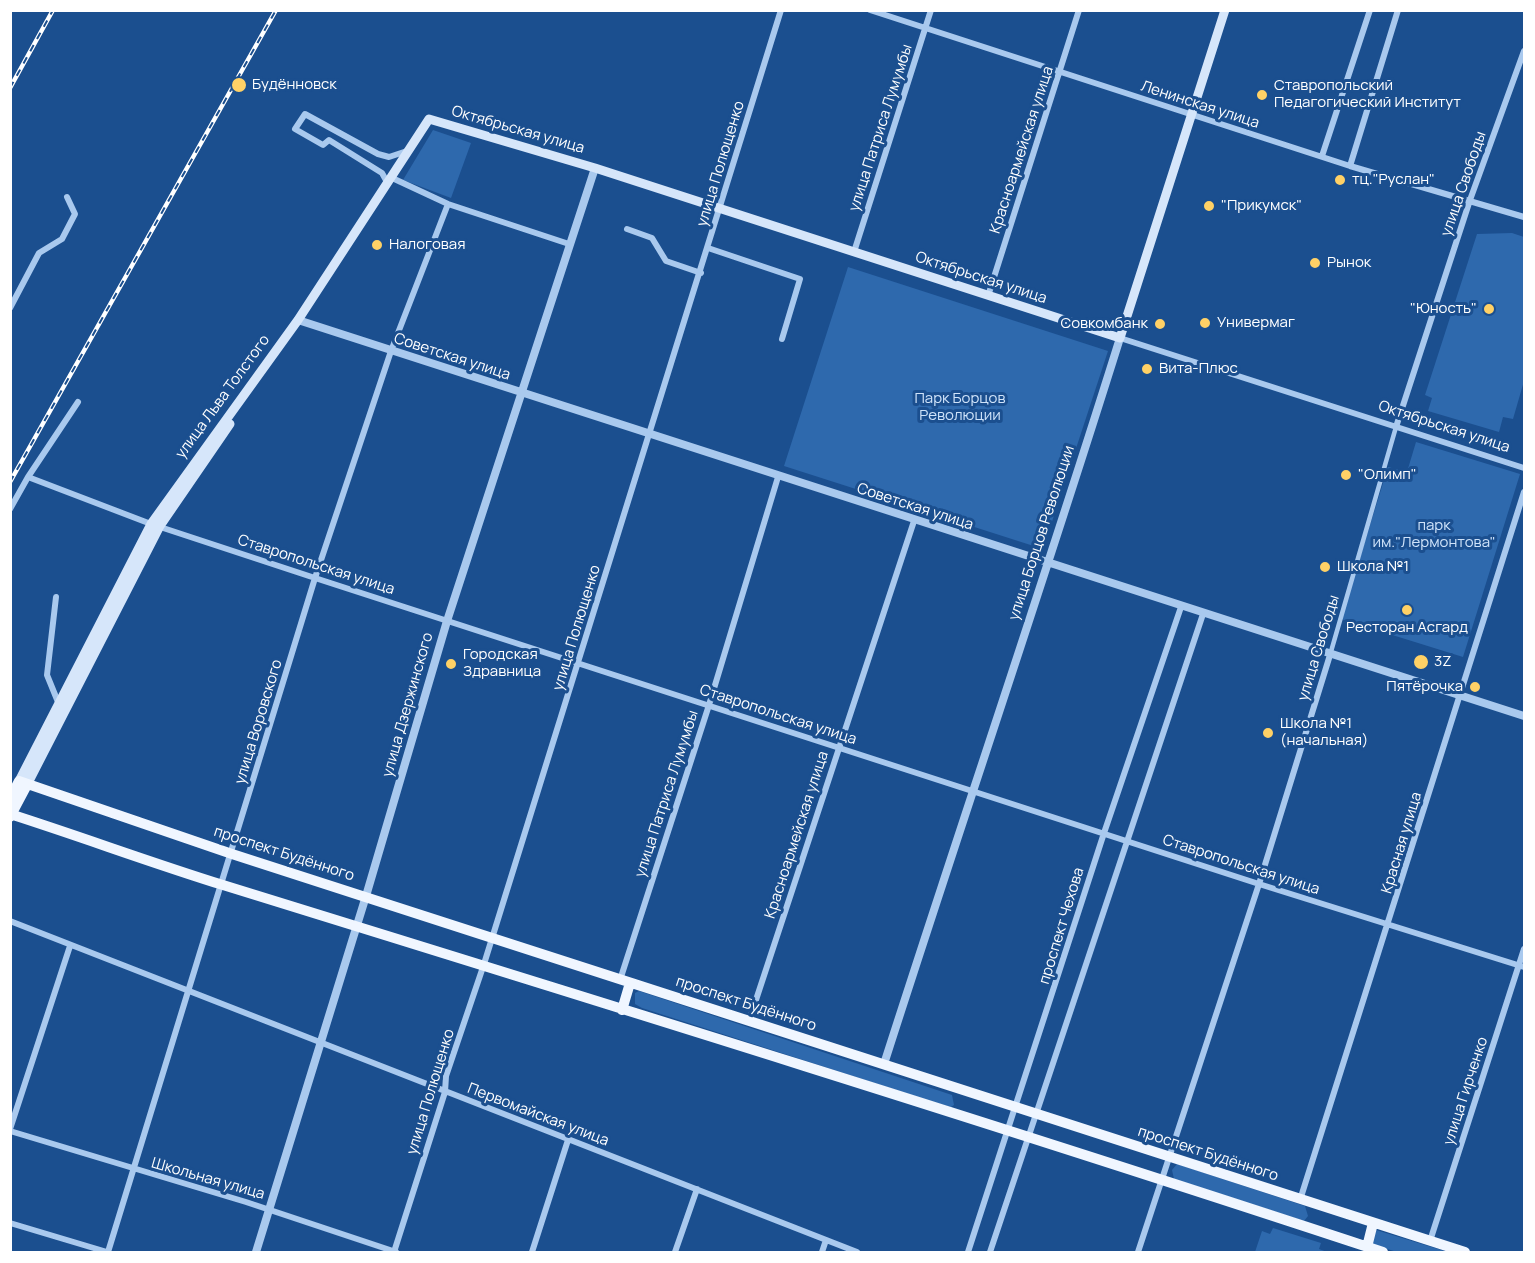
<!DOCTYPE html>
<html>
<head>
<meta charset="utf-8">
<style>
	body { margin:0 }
	#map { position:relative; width:1535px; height:1263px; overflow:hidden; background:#1b4f8f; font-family:Manrope,sans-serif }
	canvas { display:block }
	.frame { position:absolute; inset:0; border:12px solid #fff; pointer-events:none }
</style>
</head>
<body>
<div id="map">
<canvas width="1535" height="1263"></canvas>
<div class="frame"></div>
</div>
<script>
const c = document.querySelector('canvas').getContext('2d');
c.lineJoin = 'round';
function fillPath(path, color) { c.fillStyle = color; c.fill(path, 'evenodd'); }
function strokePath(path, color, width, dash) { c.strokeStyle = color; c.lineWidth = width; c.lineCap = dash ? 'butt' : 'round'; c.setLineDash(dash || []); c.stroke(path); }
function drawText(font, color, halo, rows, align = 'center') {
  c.font = font + ' Manrope,sans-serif'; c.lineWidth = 6; c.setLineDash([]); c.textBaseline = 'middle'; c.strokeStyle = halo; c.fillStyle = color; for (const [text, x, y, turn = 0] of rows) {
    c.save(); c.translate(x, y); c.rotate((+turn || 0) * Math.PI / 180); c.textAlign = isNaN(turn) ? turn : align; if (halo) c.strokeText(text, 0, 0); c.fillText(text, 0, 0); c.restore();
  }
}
fillPath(new Path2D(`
	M433,130l38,13 -20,55 -48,-18z
	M1512,233l12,4v144l-11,38 -10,-2 -4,15 -71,-21 4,-13 -7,-3 52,-161z
	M848,267l260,84 -65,198 -259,-83z
	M1416,442l104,32 -57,183 -122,-38 47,-152 19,5z
	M639,991l313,104 2,10 -3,2 -27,-8 -282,-91 -7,-4v-11z
	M1177,1164l128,42 3,10 -4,5 -130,-42 -2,-9z
	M1273,1228l48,15 -2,6 8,3h-72l7,-21 8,3z
	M1376,1230l72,22h-51l-26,-8z`), '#2e69ad');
strokePath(new Path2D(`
	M1330,655l66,-228`), '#a9c9ee', 4.5);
strokePath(new Path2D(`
	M870,10l480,156 174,51
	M1322,156l48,-146
	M1350,166l48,-156
	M390,177l58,27 121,40
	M387,182l-5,-9 -53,-33 -6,5 -28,-16 10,-15 73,40 11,3 18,-6
	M627,229l25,9 14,23 35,12
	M708,248l92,31 -18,60
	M854,252l77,-242
	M988,296l91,-286
	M10,308l29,-55 23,-14 13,-25 -8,-17
	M1120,338l404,130
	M1396,427l74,-227 54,-149
	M28,477l123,47 164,54 944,306 265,83
	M10,509l18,-32 50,-75
	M56,597l-9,78 11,27
	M10,921l847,331
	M620,980l89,-275 69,-228
	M749,1021l165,-500
	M10,1129l60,-183
	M10,1131l236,71 150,50
	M1300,1200l224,-708
	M10,1223l97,29
	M1430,1241l94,-292
	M108,1252l207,-674 76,-227 57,-147
	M394,1252l51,-160 1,-16 38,-112 297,-954
	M532,1252l36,-112
	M675,1252l22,-63
	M822,1252l4,-12
	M968,1252l136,-419 77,-226
	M990,1252l213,-638
	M1138,1252l121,-368 71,-229`), '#a9c9ee', 6);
strokePath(new Path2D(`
	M298,320l1226,396
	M884,1064c78,-243 160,-483 236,-726
	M256,1252l110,-356 81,-275 148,-453`), '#a9c9ee', 8);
strokePath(new Path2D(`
	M19,781l132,-257 147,-204 131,-201 166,49 525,170 105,-328
	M27,785l133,-259 70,-102`), '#d6e6fa', 9);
strokePath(new Path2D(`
	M10,798l9,-17 213,73 1233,398
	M10,814c72,23 142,49 213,71 388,120 775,240 1160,367
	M10,817l17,-32
	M622,1010l8,-27
	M1367,1247l6,-24`), '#f0f6ff', 10);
const rail = new Path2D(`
	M10,88l43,-78
	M10,482l266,-472`);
strokePath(rail, '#fff', 4.5);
strokePath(rail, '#1b4f8f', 2, [7]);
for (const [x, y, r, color] of [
	[239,85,8,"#ffd166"],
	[1262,95,6,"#ffd166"],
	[1340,180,6,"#ffd166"],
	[1209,206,6,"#ffd166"],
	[377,245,6,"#ffd166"],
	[1315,263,6,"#ffd166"],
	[1489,309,6,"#ffd166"],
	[1205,323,6,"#ffd166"],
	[1160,324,6,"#ffd166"],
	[1147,369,6,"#ffd166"],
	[1346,475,6,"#ffd166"],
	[1325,567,6,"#ffd166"],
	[1407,610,6,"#ffd166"],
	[1421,662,8,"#ffd166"],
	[451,664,6,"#ffd166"],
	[1475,687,6,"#ffd166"],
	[1268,733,6,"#ffd166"]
]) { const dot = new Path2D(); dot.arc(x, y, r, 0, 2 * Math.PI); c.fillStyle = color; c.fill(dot); strokePath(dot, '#1b4f8f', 2); }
drawText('15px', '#fff', '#1b4f8f', [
	["Будённовск",252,85],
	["Ставропольский",1274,86],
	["Педагогический Институт",1274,103],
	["тц.\"Руслан\"",1352,180],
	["\"Прикумск\"",1221,206],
	["Налоговая",389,245],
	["Рынок",1327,263],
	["\"Юность\"",1477,309,"right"],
	["Универмаг",1217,323],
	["Совкомбанк",1148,324,"right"],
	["Вита-Плюс",1159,369],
	["\"Олимп\"",1358,475],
	["Школа №1",1337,567],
	["Ресторан Асгард",1407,628,"center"],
	["Городская",463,655],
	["Здравница",463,672],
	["3Z",1434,662],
	["Пятёрочка",1463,687,"right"],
	["Школа №1",1280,724],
	["(начальная)",1280,741]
], 'left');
drawText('15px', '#fff', '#1b4f8f', [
	["Ленинская улица",1200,105,18],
	["улица Патриса Лумумбы",881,128,-72],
	["Октябрьская улица",518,130,16],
	["Красноармейская улица",1022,150,-72],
	["улица Полющенко",721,164,-73],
	["улица Свободы",1464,184,-71],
	["Октябрьская улица",981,278,18],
	["Советская улица",452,357,18],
	["улица Льва Толстого",223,397,-54],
	["Октябрьская улица",1444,427,18],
	["Советская улица",915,507,18],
	["улица Борцов Революции",1042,533,-72],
	["Ставропольская улица",316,565,18],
	["улица Полющенко",577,628,-73],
	["улица Свободы",1319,648,-73],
	["улица Дзержинского",408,705,-74],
	["Ставропольская улица",778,715,18],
	["улица Воровского",259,722,-73],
	["улица Патриса Лумумбы",667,794,-72],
	["Красноармейская улица",797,835,-72],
	["Красная улица",1402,843,-73],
	["проспект Будённого",284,854,18],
	["Ставропольская улица",1241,865,18],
	["проспект Чехова",1062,926,-73],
	["проспект Будённого",746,1004,18],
	["улица Гирченко",1466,1091,-72],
	["улица Полющенко",431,1092,-73],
	["Первомайская улица",538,1115,21],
	["проспект Будённого",1208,1154,18],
	["Школьная улица",208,1179,16]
]);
drawText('15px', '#cfe3fa', '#1b4f8f', [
	["Парк Борцов",960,399],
	["Революции",960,416],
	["парк",1434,526],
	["им.\"Лермонтова\"",1434,543]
]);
</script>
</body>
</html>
